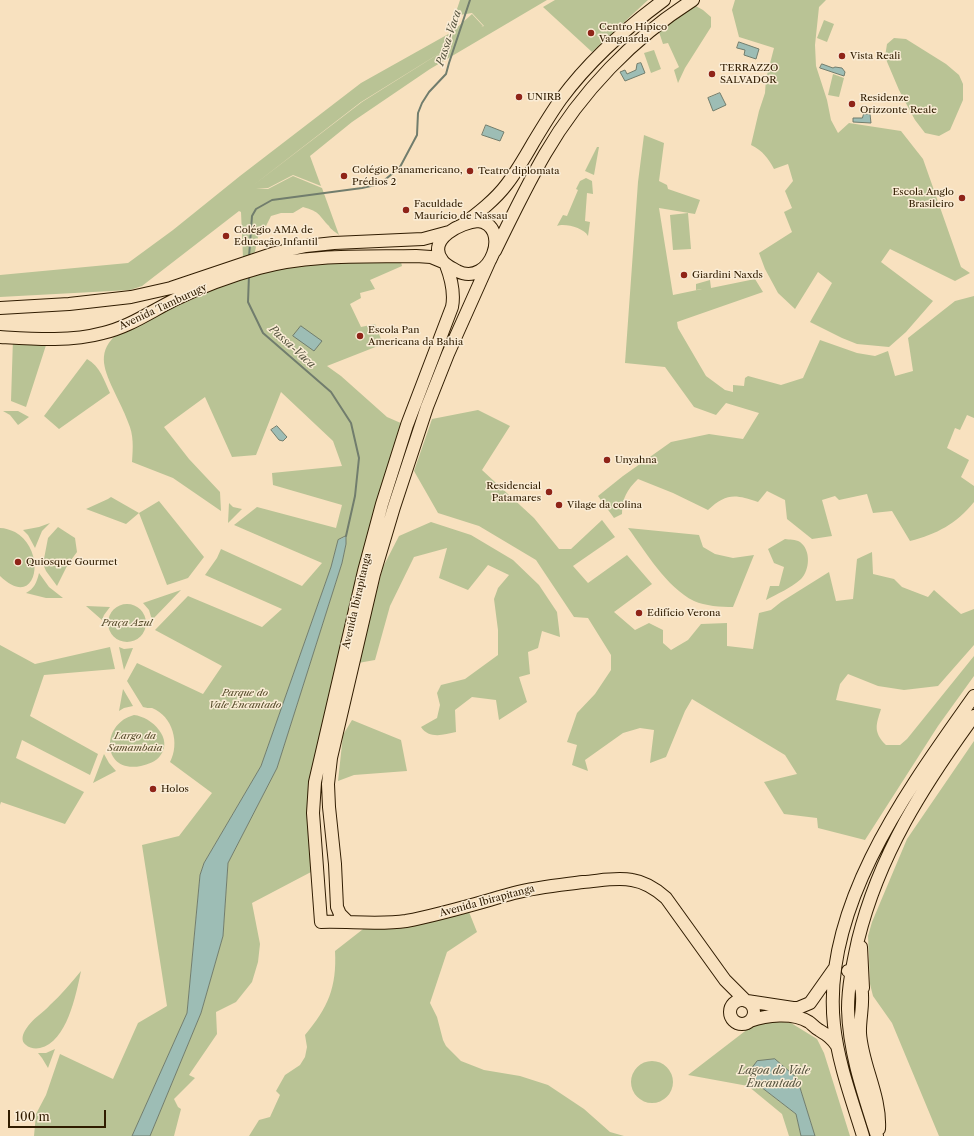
<!DOCTYPE html>
<html>
<head>
<meta charset="utf-8">
<style>
	body { margin:0 }
	#map { position:relative; width:974px; height:1136px; overflow:hidden; background:#f8e1bf; font-family:"Libre Caslon Text",serif }
	canvas { display:block }
	.scale { position:absolute; left:8px; top:1110px; width:98px; height:18px; box-sizing:border-box; border:2px solid #301c00; border-top:0; padding-left:5px; font-size:12px; line-height:14px; white-space:nowrap; color:#301c00; -webkit-text-stroke:3px #faecd5; paint-order:stroke }
</style>
</head>
<body>
<div id="map">
<canvas width="974" height="1136"></canvas>
<div class="scale">100 m</div>
</div>
<script>
const c = document.querySelector('canvas').getContext('2d');
c.lineJoin = 'round';
function fillPath(path, color) { c.fillStyle = color; c.fill(path, 'evenodd'); }
function strokePath(path, color, width, dash) { c.strokeStyle = color; c.lineWidth = width; c.lineCap = dash ? 'butt' : 'round'; c.setLineDash(dash || []); c.stroke(path); }
function drawText(font, color, halo, rows, align = 'center') {
  c.font = font + ' "Libre Caslon Text",serif'; c.lineWidth = 3; c.setLineDash([]); c.textBaseline = 'middle'; c.strokeStyle = halo; c.fillStyle = color; for (const [text, x, y, turn = 0] of rows) {
    c.save(); c.translate(x, y); c.rotate((+turn || 0) * Math.PI / 180); c.textAlign = isNaN(turn) ? turn : align; if (halo) c.strokeText(text, 0, 0); c.fillText(text, 0, 0); c.restore();
  }
}
fillPath(new Path2D(`
	M460,0h87l-117,69 -78,53 -42,34 11,30 -28,-11 -25,13h-12l12,1 25,-13 29,12 17,47c-3,-3 -8,-5 -10,-9 -11,-11 -8,-14 -26,-19l-10,6h-12l-10,3 -5,10h-4l-5,14 -2,12 -12,6 -2,-46 -2,-1 -97,75 -12,4 -130,7v-22l128,-12 45,-33 67,-54 121,-93 91,-51 20,-18 11,12 -2,1 3,-1 -12,-13 -12,2 -3,-6zM456,43l-94,59 -111,85 110,-85z
	M555,0h93l-56,52 -49,-45z
	M735,0h91l-7,7 -4,38 1,21 11,34 4,20 7,13 11,-10 52,8 22,28 38,108 9,6 -15,8 -65,-32 -9,13 52,39 -27,31 -17,15 -32,-3 -15,-6 -32,-16 22,-39 -14,-11 -23,37 -17,-16 -13,-24 -6,-16 33,-21 -8,-20 8,-4 -7,-17 8,-10 -5,-17 -14,5c-6,-11 -11,-18 -23,-24l8,-34 6,-18 1,-14 8,-31 -35,-11 -7,-27z
	M694,5l9,5 8,7v10l-26,41 -7,15 -4,-13 5,-3 -11,-24 -5,1 -5,-15z
	M824,20l10,4 -7,18 -10,-4z
	M894,38l12,1 40,25 13,11 4,9v16l-13,30 -11,6 -14,-3 -10,-13 -16,-30 -14,-33 2,-13z
	M654,50l7,19 -10,4 -7,-20z
	M833,74l11,4 -5,19 -11,-2z
	M644,135l20,8 -5,38 8,4 1,4 32,11 -5,14 -36,-6 14,87 29,-6 -6,1v-6l14,-4 1,8 44,-9 8,13 -86,30 1,6 28,48 19,14 8,2v-7l11,1 1,-8 3,-2 33,9 22,-7 17,-38 37,13 18,3 13,-5 7,25 18,-5 -5,-33 47,-37 19,-5v122l-7,-3 -7,15 -5,-2 -8,20 22,12 -8,17 13,9v16c-18,22 -37,32 -64,39l-18,-30 -19,2 -6,-19 -28,6 -4,-4 -13,4 10,36 -20,3 -25,-20 -2,-19 -18,-9 -9,11c-23,-8 -32,-9 -50,8l-35,-17 -35,-14c-11,11 -16,19 -16,35l-8,4 -16,-22 25,-20 48,-34 38,-8 34,5 16,-26 -33,-10 -10,12 -22,-8 -29,-40 -40,-4 13,-181z
	M597,147h2l-5,28 -9,-4z
	M586,178l6,3 1,13 -6,-1 -2,28 5,1 -2,14c-4,-8 -23,-13 -31,-10l6,-11 4,1 11,-26 -2,-1 4,-8z
	M688,213l3,36 -18,1 -3,-35z
	M401,262l1,4 -32,14 5,9 -15,4 1,5 -11,6 11,23 14,-3 8,20 -56,22 14,10 46,41 16,7 -92,388v60l-59,31 8,41 -2,18 -6,20 -16,20 -20,10 1,22 -28,41 6,3 -21,21 4,8 3,2 -7,27h-24l51,-123 22,-77 5,-73 49,-95 65,-205 4,-19 -1,-8 -7,4 -7,27 -70,199 -57,97 -4,12 -13,138 -55,123h-98l2,-22 10,-19 14,-41 53,25 25,-56 29,-17 -25,-161 37,-9 33,-43 -42,-31c10,-18 3,-46 -18,-54 -3,0 -6,0 -9,-1l-16,-26 10,-18 66,31 19,-28 -67,-36 33,-34 74,31 20,-18 -77,-34 12,-17 4,-9 81,37 20,-23 -88,-38 23,-18 79,21 6,-23 -69,-20 -1,-12 70,-7 -9,-25 -52,-49 -25,63 -24,2 -27,-60 -41,30 25,32 31,33 1,19 -48,-33 -41,-16c1,-14 2,-27 -4,-40 -4,-11 -10,-22 -15,-33 -10,-22 -16,-38 5,-56l119,-54 21,-7 52,-9z
	M49,336l-23,71 -15,-6 2,-63z
	M87,359c13,7 17,21 23,34l-51,36 -15,-13z
	M478,410l32,16 -28,44 52,48 25,31h12l31,-29 13,17 -42,29 15,17 39,-28 25,29 -38,28 21,18 14,-7 14,7v13l8,7 17,-10 13,-16 26,-1v23l26,3 6,-36 12,-3 10,-8 48,-30 7,29 17,-2 4,-40 15,-7 1,22 21,5 8,8 26,10 6,-7 27,24 13,-5v36l-36,41 -34,4 -26,-4 -30,-12 -8,10 -4,16 45,9c-5,16 -8,23 5,36h14l7,-6 67,-83v20l-36,50 -73,114 -47,-12 -1,-10 -33,-4 -20,-32 33,-8 -12,-19 -93,-56 -7,12 -19,46 -16,6 4,-33 -14,-2 -17,5 -38,27 3,11 -16,-6 5,-20 -10,-3 10,-29 18,-19 16,-24v-15l-23,-37 -14,-1 -38,-57 -57,-34 -41,-13 -24,-42 18,-52z
	M3,411h15l11,6 -11,8 -8,-10z
	M111,497l28,16 20,-12 45,56 -16,21 -21,7 -28,-72 -13,11 -40,-15 22,-10z
	M229,503l4,4 9,2 -14,14z
	M431,522l40,13 42,25 26,25 18,27 3,25 -18,-6 -4,17 -10,4 2,22 -11,3 8,25 -28,18 -3,-20 -24,-3 -17,13 1,22c-13,3 -27,7 -35,-5l16,-9 3,-13 -3,-12 4,-8 24,-6 33,-24v-25l-4,-31 4,-11 11,-13 -21,-10 -20,25 -29,-12 8,-30 -33,9 -24,49 -15,54 -17,3 25,-96 16,-31z
	M50,523l-8,8 -7,17 -7,-13 -5,-5 16,-3z
	M58,527l17,11 2,14 -9,12 -11,22 -11,-15 -3,-7 5,-26z
	M0,528c5,0 10,2 15,4 33,19 22,80 -15,44z
	M628,528l71,7 4,12 12,7 18,4 21,-3 -21,52c-12,0 -28,-1 -39,-6 -28,-14 -48,-49 -66,-73z
	M785,539c5,1 10,0 15,3 11,8 10,28 1,37 -10,9 -24,15 -35,21l4,-14h9l5,-19 -10,-4 -6,-14z
	M39,573l10,14 14,11h-17l-20,-5c8,-4 11,-11 13,-20z
	M181,590l-29,30 -3,-10 -6,-7z
	M108 623a19 19 0 1 1 38 0a19 19 0 1 1-38 0Z
	M86,606l24,1 -6,8 -2,5z
	M0,645l35,19 75,-17 5,22 -71,6 -14,41 68,38 -8,21 -68,-35 -6,18 68,34 -19,32 -64,-22 -1,3z
	M119,647l5,2 9,-1 -9,22z
	M123,689l10,17 -9,2 -5,3z
	M134,715c18,2 40,24 26,41 -4,6 -12,8 -19,10 -39,8 -41,-42 -7,-51z
	M352,720l49,20 6,31 -53,4 -16,6 5,-46z
	M974,741v395h-35l-47,-113 -19,-27 -3,-12 -2,-48 4,-14 35,-83z
	M104,754l5,9 7,8 -23,12z
	M469,912l8,20 -30,20 -17,51 7,14 6,23 3,6 15,15 23,9 36,6 28,9 36,24 26,23 14,4h-375l10,-16 11,-3 10,-22 -4,-4 9,-16 15,-10 5,-8 2,-10 -2,-12c23,-27 32,-48 30,-84l32,-25 27,3z
	M81,971c-5,24 -14,71 -41,77 -5,1 -11,0 -14,-3 -6,-4 -3,-12 0,-16 6,-10 17,-16 24,-24 11,-10 21,-22 31,-34z
	M765,1020l26,3 26,16 7,14 26,83h-35l-18,-58 -45,2 44,34 5,22h-12l-7,-22 -34,-28 -60,-11 65,-50z
	M55,1049l-7,19 -6,-10 -4,-5h8z
	M631 1082a21 21 0 1 1 42 0a21 21 0 1 1-42 0Z`), '#b9c395');
const water = new Path2D(`
	M739,42l20,7 -3,10 -12,-4 1,-5 -8,-2z
	M641,63l4,10 -20,8 -5,-9 5,-2 2,4 9,-4 1,-6z
	M822,64l11,4 2,-1 7,1 3,4 -1,4 -24,-8z
	M720,93l6,12 -13,6 -5,-13z
	M864,114h6l1,9 -18,-1v-4h9z
	M486,125l18,7 -4,9 -18,-6z
	M301,326l21,15 -8,10 -21,-15z
	M277,426l10,11 -4,4 -4,-1 -8,-10z
	M346,536v8l-4,19 -65,205 -49,95 -5,73 -22,77 -51,123h-18l55,-123 13,-138 4,-12 57,-97 70,-199 7,-27z
	M775,1059l22,19 18,58h-14l-5,-22 -44,-34 -1,-11 6,-8z`);
fillPath(water, '#9dbdb5');
strokePath(water, '#717d6d', 1);
strokePath(new Path2D(`
	M249,257l3,-41 4,-7 16,-9 90,-12 18,-4 20,-17 17,-32 1,-22 4,-10 7,-11 17,-18 3,-11 21,-63
	M249,275l-1,27 15,31 68,59 20,31 8,35 -4,38 -9,40`), '#717d6d', 2);
const major = new Path2D(`
	M478,221c34,4 13,67 -21,50 -5,-3 -12,-6 -15,-11 -16,-21 20,-38 36,-39z
	M462,225c16,-12 33,-25 45,-41 10,-13 18,-27 26,-41 9,-15 18,-30 28,-44 28,-38 65,-71 103,-99
	M495,251c16,-33 32,-66 50,-97 36,-62 88,-116 148,-154
	M446,265c5,13 9,27 6,42l-45,118 -25,79 -18,67 -49,211 -2,31 8,109c27,-1 59,3 85,-1 37,-7 72,-18 108,-28 23,-6 46,-8 69,-11 16,-1 33,-5 49,-2 13,2 24,9 34,18l59,82 21,21
	M0,308l69,-4 62,-7 40,-9 104,-35 31,-7 28,-3 89,-4 26,-7
	M0,337c33,2 70,5 103,-4 26,-6 47,-21 71,-33 27,-13 56,-24 85,-32 50,-14 106,-11 157,-12l15,1 12,5
	M347,921l-7,-7 -3,-7 -2,-43 -6,-57 -1,-23 3,-26 43,-184 20,-67 33,-100 21,-53 42,-94
	M861,947l2,41
	M848,971c23,12 11,41 12,62 2,32 21,63 19,96
	M730 1012a12 12 0 1 1 24 0a12 12 0 1 1-24 0Z
	M747,1001l46,7h5l12,-5 24,-34
	M750,1021c16,-6 43,-9 59,1 3,2 6,6 10,8 8,5 13,8 18,16
	M863,1136c-11,-36 -25,-73 -29,-111 -13,-119 75,-237 140,-329
	M877,1136c-13,-41 -28,-83 -29,-127 0,-23 5,-46 10,-69 21,-85 65,-154 116,-224`);
strokePath(major, '#301c00', 14);
strokePath(major, '#f8e1bf', 12);
for (const [x, y, r, color] of [
	[591,33,4,"#8f2418"],
	[842,56,4,"#8f2418"],
	[712,74,4,"#8f2418"],
	[519,97,4,"#8f2418"],
	[852,104,4,"#8f2418"],
	[470,171,4,"#8f2418"],
	[344,176,4,"#8f2418"],
	[962,198,4,"#8f2418"],
	[406,210,4,"#8f2418"],
	[226,236,4,"#8f2418"],
	[684,275,4,"#8f2418"],
	[360,336,4,"#8f2418"],
	[607,460,4,"#8f2418"],
	[549,492,4,"#8f2418"],
	[559,505,4,"#8f2418"],
	[18,562,4,"#8f2418"],
	[639,613,4,"#8f2418"],
	[153,789,4,"#8f2418"]
]) { const dot = new Path2D(); dot.arc(x, y, r, 0, 2 * Math.PI); c.fillStyle = color; c.fill(dot); strokePath(dot, '#faecd5', 1.5); }
drawText('10px', '#301c00', '#faecd5', [
	["Centro Hípico",599,27],
	["Vanguarda",599,39],
	["Vista Reali",850,56],
	["TERRAZZO",720,68],
	["SALVADOR",720,80],
	["UNIRB",527,97],
	["Residenze",860,98],
	["Orizzonte Reale",860,110],
	["Colégio Panamericano,",352,170],
	["Prédios 2",352,182],
	["Teatro diplomata",478,171],
	["Escola Anglo",954,192,"right"],
	["Brasileiro",954,204,"right"],
	["Faculdade",414,204],
	["Maurício de Nassau",414,216],
	["Colégio AMA de",234,230],
	["Educação Infantil",234,242],
	["Giardini Naxds",692,275],
	["Escola Pan",368,330],
	["Americana da Bahia",368,342],
	["Unyahna",615,460],
	["Residencial",541,486,"right"],
	["Patamares",541,498,"right"],
	["Vilage da colina",567,505],
	["Quiosque Gourmet",26,562],
	["Edifício Verona",647,613],
	["Holos",161,789]
], 'left');
drawText('10px', '#301c00', '#faecd5', [
	["Avenida Tamburugy",163,307,-25],
	["Avenida Ibirapitanga",357,601,-77],
	["Avenida Ibirapitanga",487,901,-15]
]);
drawText('italic 10px', '#594e2d', '#faecd5', [
	["Praça Azul",127,623],
	["Parque do",245,693],
	["Vale Encantado",245,705],
	["Largo da",135,736],
	["Samambaia",135,748]
]);
drawText('italic 11px', '#56543f', '#faecd5', [
	["Passa-Vaca",449,38,-72],
	["Passa-Vaca",292,347,42],
	["Lagoa do Vale",774,1071],
	["Encantado",774,1084]
]);
</script>
</body>
</html>
